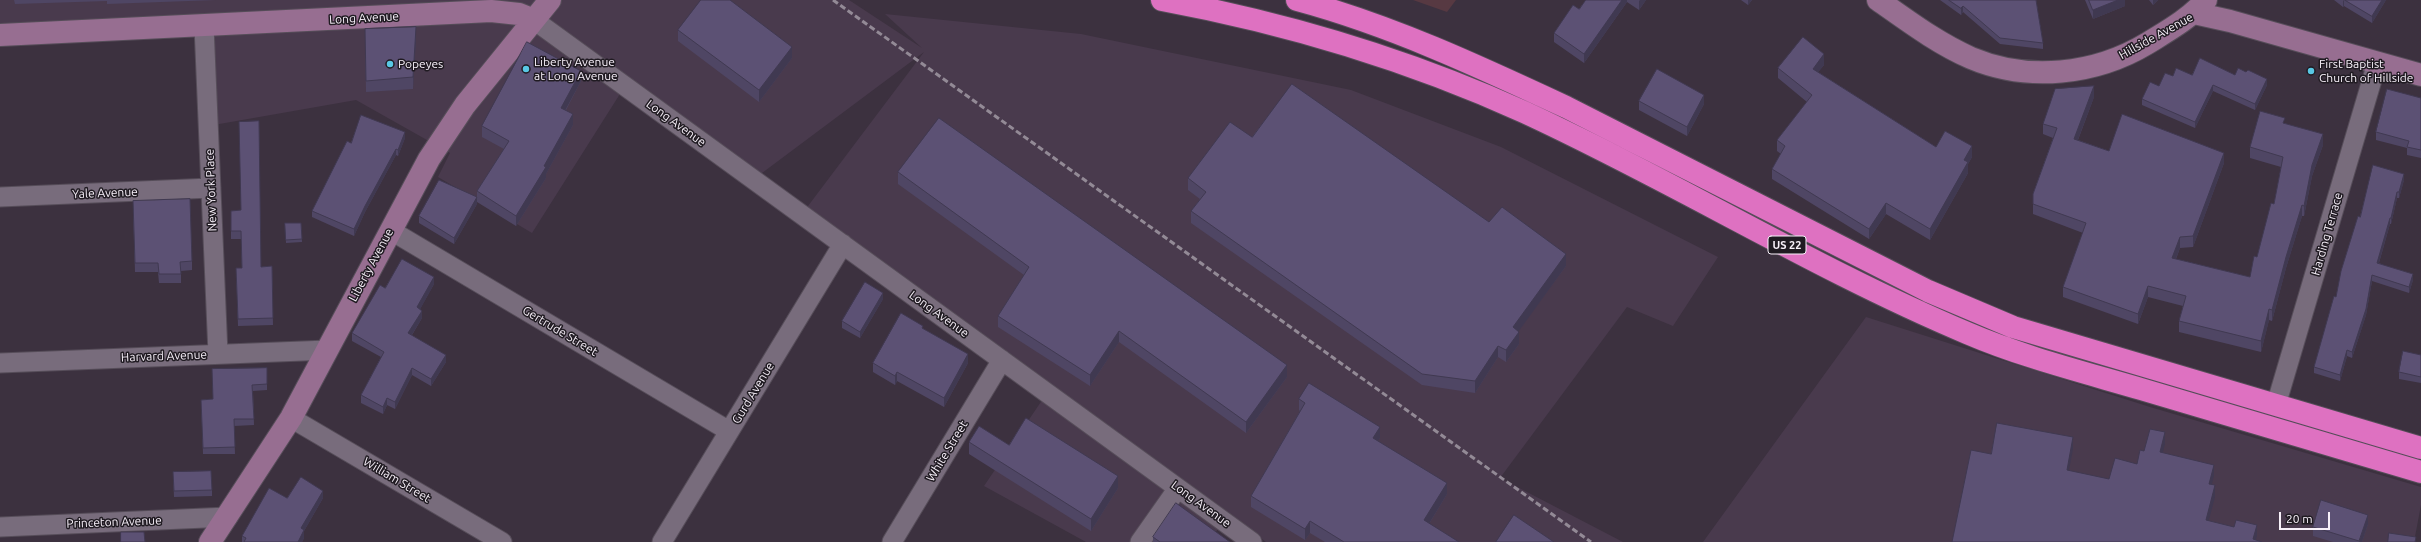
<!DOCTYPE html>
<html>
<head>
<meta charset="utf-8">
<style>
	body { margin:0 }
	#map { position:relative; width:2421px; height:542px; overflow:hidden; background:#3c313f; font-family:Ubuntu,sans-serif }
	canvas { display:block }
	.scale { position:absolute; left:2279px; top:512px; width:51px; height:18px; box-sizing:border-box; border:2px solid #f8f1fa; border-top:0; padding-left:5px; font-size:12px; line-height:14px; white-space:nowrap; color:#f8f1fa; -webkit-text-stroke:3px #201b22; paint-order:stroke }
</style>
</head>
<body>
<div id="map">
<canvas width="2421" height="542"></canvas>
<div class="scale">20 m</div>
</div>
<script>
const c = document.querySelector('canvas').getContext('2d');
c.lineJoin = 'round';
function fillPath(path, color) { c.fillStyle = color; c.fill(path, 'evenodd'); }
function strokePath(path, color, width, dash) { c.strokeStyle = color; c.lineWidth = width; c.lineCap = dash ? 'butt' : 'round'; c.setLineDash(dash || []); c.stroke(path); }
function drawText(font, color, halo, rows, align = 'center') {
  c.font = font + ' Ubuntu,sans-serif'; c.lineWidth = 3; c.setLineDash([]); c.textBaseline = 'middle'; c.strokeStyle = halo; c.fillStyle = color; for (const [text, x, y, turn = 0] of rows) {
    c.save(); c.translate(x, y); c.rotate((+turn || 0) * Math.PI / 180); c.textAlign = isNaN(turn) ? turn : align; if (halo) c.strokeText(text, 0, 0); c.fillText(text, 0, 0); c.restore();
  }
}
fillPath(new Path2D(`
	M0,0h849l73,48 -37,-34 196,20 270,56 150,57 217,110 -45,69 -46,-19 -127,171 123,64h-357l-37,-27 -21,27h-122l-102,-56 67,-99 -246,-177 119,-158 -170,127 -129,-93 -93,147 -94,-56 12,-24 -94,-53 -148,26 -4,-100 -204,8z
	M1866,317l284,90 271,80v18l-7,37h-711z`), '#493a4d');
fillPath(new Path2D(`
	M1413,0h43l-9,12z`), '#573942');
const street = new Path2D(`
	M534,20l718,522
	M204,26l14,328
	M0,197l211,-9
	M390,230l339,201
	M0,363l328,-13
	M2276,405l101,-342
	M291,418l211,124
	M0,527l228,-10
	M662,542l181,-298
	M892,542l110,-182
	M1140,542l38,-54`);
const secondary = new Path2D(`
	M1878,0c30,21 59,43 93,58 57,24 124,17 177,-15 21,-13 41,-24 58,-43
	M2194,13l36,8 191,54
	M0,35l491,-24 28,3 15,6
	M210,542l81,-124 138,-259 36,-54 85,-105`);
const highway = new Path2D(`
	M1162,0c124,23 247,60 362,112 150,69 291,157 443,221 56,24 116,39 174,56 93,28 187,55 280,83
	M1297,0c93,25 181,66 269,107l362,184 85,36 408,121`);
strokePath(street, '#564d59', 21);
strokePath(secondary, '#564d59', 24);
strokePath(highway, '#564d59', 24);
strokePath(street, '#786c7c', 19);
strokePath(secondary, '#976e91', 22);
strokePath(highway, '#de71c1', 22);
strokePath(new Path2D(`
	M833,0l758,542`), '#938a96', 3, [6, 3]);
fillPath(new Path2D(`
	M14,0h202l-109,4v-3l-92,3z
	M1586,0h60l-7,10 -12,-8 -43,61 -30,-21v-9l25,-24z
	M1741,0h11l-4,5z
	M1940,0h96l7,43v6l-43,-5 -37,-32 -2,3z
	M2085,0h40v6l-32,13z
	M2149,0h9l-5,5z
	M2334,0h52l-14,23 -28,-17 -1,1z
	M365,29l51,9 -3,51 -47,3z
	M678,30l114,28 -33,44 -81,-61z
	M1824,65l-6,7 118,75 36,10 -4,7v9l-38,67 -44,-26 -17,25 -97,-60v-10l9,-15 -4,-3v-11l30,-38 -29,-24v-10z
	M2192,75h43l32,10 -12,25 -42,-19 -18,37 -53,-23v-6l31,-23z
	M581,81l-15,29 7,15 -27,49v4l-30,48 -39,-24v-11l27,-42 -22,-12v-11z
	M2094,97l-16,43 31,11 115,12 -31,84 -13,1 -4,11 74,18 7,-20 17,-53 7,-37 -31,-9v-11l35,-24 38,22 -11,31 -8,40h-2l-16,52 -14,53 -3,-1 -8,32 -82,-20v-11l4,-15 -35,-9 -10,27 -75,-27v-10l20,-54 -50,-19v-20l20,-56 -10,-4v-10z
	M2421,98v60l-14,-3v-7l-31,-8v-8z
	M1639,101l65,3 -17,32 -48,-26z
	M1252,137l237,85 77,44 -48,65 1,13 -13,18 -8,-5 -23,36 -53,-8 -231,-162v-12l9,-12 -12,-9v-12z
	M405,138l-7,18 -2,-1 -31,57 -11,24 -42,-19v-6l39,-68z
	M898,172l389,205 -41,56 -127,-91 -29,44 -92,-59v-11l26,-41 -126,-91z
	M2404,180l-5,18h-2l-6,26h-1l-11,39 34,17 -4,13 -37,-12 -6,34 -14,43 -5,-2 -7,25 -26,-8v-6l22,-70 24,-80z
	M477,204l-23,40 -35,-21v-7z
	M133,210l59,51v9l-11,1v12h-22l-1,-11h-23z
	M231,211l30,56 11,-1 1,59 -35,1 -2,-58h6l-1,-29h-10z
	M285,223h16l1,19 -16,1z
	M434,284l-14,25 2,9 -10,17 34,27 -15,24 -19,-11 -17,34 -8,-4 -4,9 -22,-11v-8l20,-38 -29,-16v-8l33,-45z
	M883,299l-23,39 -18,-10v-7z
	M923,329l45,34 -24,44 -47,-26 -2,4 -22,-13v-9z
	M2421,355v28l-22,-4v-7z
	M267,368v22l-14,1 1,34 -20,1 1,28h-32l-2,-54 12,-1z
	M1299,399l81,39 -2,3 69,53 -18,30 30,18h-134l-15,-9 -5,7 -54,-33v-11l49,-85 -1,-1z
	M969,442l40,3 109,43 -27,43 -122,-77z
	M173,472l39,18v6l-38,1z
	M287,498h36l-19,33v7l-2,4h-60v-6z
	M2368,524l-6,18h-29l-20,-6v-9z
	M1153,537l77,5h-77z`), '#4f4664');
fillPath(new Path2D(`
	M1622,0h5v2l-43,61v-9z
	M1640,0h6l-7,10v-9z
	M1748,0h4l-4,5z
	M2118,0h7v6l-32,13v-9z
	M2153,0h5l-5,5z
	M2344,0v6l-1,1v-6z
	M2382,0h4l-14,23v-7z
	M1963,6v6l-2,3v-7z
	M416,27v11l-3,51v-12z
	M792,47v11l-33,44v-12z
	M1824,54v11l-11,14v-10z
	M581,71v10l-20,37v-10z
	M2267,79v6l-12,25v-6z
	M2213,85v6l-18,37v-6z
	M2094,86v11l-20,53v-11z
	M1704,95v9l-17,32v-9z
	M573,114v11l-27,49v4l-30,48v-10l28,-50z
	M405,132v6l-7,18v-6z
	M2323,134v11l-11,31 -8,40v-10l8,-41z
	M1972,146v11l-4,7v9l-38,67v-11l34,-69z
	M396,149v6l-31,57 -11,24v-7l11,-23z
	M2224,153v10l-31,84v-11z
	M2404,174v6l-5,18v-6z
	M2397,192v6l-6,26v-6z
	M477,197v7l-23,40v-6z
	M1886,203v11l-17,25v-10z
	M2302,205v11l-16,52 -14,53v-11l14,-53z
	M2390,218v6l-13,45v-6z
	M2180,237v11l-8,21v-11z
	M1566,254v12l-53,73v-12z
	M2413,274v6l-4,13v-6z
	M2372,275v6l-6,34 -14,43v-6z
	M434,277v7l-17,31v-8z
	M2148,286v11l-10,27v-10z
	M883,293v6l-23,39v-6z
	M2269,309v11l-8,32v-11z
	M422,311v7l-14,23v-8z
	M1119,331v11l-29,44v-11z
	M1519,332v12l-13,18v-12z
	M1498,346v11l-23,36v-12z
	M2347,350v6l-7,25v-6z
	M968,354v9l-24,44v-9z
	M446,355v7l-15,24v-7z
	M1287,365v12l-41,56v-11z
	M412,368v7l-17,34v-7z
	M897,372v9l-2,4v-9z
	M387,398v7l-4,9v-7z
	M1380,427v11l-7,11v-11z
	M2165,432v12l-5,19v-11z
	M2073,437v12l-6,32v-11z
	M2214,465v11l-5,19v-11z
	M1118,476v12l-27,43v-12z
	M1447,483v11l-23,38v-12z
	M2215,485v12l-9,34v-11z
	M323,491v7l-19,33v7l-2,4h-4l3,-14z
	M2368,515v9l-6,18h-3z
	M1310,521v12l-5,7v-11z
	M2257,525v11l-2,6 -2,-3z`), '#403951');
const building = new Path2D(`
	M701,0h29l62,47 -33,43 -81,-60z
	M1586,0h36l-38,54 -30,-21 19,-28 6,4z
	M1949,0h87l7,43 -43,-5 -37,-32 -2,2z
	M2089,0h29l-25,10z
	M2345,0h37l-10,16z
	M416,27l-3,50 -47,4 -1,-52z
	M1803,37l21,17 -11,15 123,78 9,-16 27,15 -8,14 4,2 -38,67 -44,-26 -17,26 -97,-60 13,-23 -8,-6 35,-45 -34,-27z
	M527,42l54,29 -20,37 12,6 -29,52 2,1 -30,49 -39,-25 32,-50 -27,-15z
	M2200,58l35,17 3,-7 8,4 2,-2 19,9 -12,25 -42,-19 -18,37 -53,-23 8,-17 9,4 6,-13 8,3 3,-8 16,7z
	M1657,69l47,26 -17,32 -48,-26z
	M1292,84l197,138 13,-15 64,47 -53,73 6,5 -13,18 -8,-4 -23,35 -53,-7 -231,-163 15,-19 -18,-14 42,-56 22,15z
	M2094,86l-20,53 35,12 13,-37 102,39 -31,83 -13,1 -8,21 78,19 4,-21 3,1 14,-54 3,1 9,-47 -33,-10 10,-36 25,7 -2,5 40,11 -11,31 -8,41 -2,-1 -16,52 -14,53 -3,-1 -8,32 -82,-20 7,-25 -38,-10 -10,28 -75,-27 23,-64 -53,-19v-10l24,-66 -14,-4 12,-35z
	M2387,89l34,9v52l-14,-3 2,-6 -33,-9z
	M361,115l44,17 -7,18 -2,-1 -31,57 -11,23 -42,-18 35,-70 4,2z
	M939,118l348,247 -41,57 -127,-91 -29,44 -92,-59 31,-49 -131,-95z
	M259,121l2,146 11,-1 1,52 -35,1 -2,-51h6l-1,-37h-10v-20l10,-1 -2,-88z
	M2373,165l31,9 -5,18h-2l-6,26h-1l-13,45 36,11 -4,13 -37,-12 -6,34 -14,43 -5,-2 -7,25 -26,-8 20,-71 2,1 5,-26 17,-55 2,1z
	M439,180l38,17 -23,41 -35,-22z
	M190,199l2,62 -12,1 1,12h-22l-1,-11h-23l-2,-62z
	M285,223h16l1,16 -16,1z
	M402,259l32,18 -17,30 5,4 -14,22 38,22 -15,24 -19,-11 -17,34 -8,-4 -4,9 -22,-12 23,-43 -32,-19 28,-48 5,3z
	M865,282l18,11 -23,39 -18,-11z
	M901,313l22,13 -1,2 46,26 -24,44 -47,-26 -2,4 -22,-13z
	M2403,351l18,4v22l-22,-5z
	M267,368v16l-15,1 2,34h-20l1,28 -32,1 -2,-48 12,-1 -1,-30z
	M1309,383l71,44 -7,11 74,45 -23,37 35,22h-115l-34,-21 -5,8 -54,-33 54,-93 -6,-4z
	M1026,418l92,58 -27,43 -122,-77 10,-16 30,19z
	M1997,423l76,14 -6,33 42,9 6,-21 22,6 3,-14 4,1 6,-22 15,3 -5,20 54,13 -5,19 6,1 -9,35 28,7 2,-7 21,5 -4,14 9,3h-310l19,-92 20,4z
	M211,471l1,19 -38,1 -1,-19z
	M301,477l22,14 -22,37 3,2 -6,12h-54l2,-4 -4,-2 27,-48 18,10z
	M2321,500l47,15 -9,26 -46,-14z
	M1176,503l54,39h-70l-7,-5z
	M1514,515l40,27h-58z
	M121,532h23l1,10h-24z
	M2389,533l27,4 -1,5h-27z`);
fillPath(building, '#5c5174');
strokePath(building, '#403951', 1);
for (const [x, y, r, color] of [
	[390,64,4,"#59c8e5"],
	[526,69,4,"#59c8e5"],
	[2311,71,4,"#59c8e5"]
]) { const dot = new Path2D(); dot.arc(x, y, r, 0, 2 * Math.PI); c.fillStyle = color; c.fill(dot); strokePath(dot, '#201b22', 1.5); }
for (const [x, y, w] of [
	[1787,245,38]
]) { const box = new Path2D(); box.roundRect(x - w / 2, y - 9, w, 18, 3); c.fillStyle = '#201b22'; c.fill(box); strokePath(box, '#f8f1fa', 1); }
drawText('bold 11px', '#f8f1fa', null, [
	["US 22",1787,245]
]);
drawText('12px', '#f8f1fa', '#201b22', [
	["Long Avenue",364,18,-3],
	["Hillside Avenue",2156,36,-29],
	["Long Avenue",676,123,36],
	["New York Place",211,190,-92],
	["Yale Avenue",105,193,-2],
	["Harding Terrace",2327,234,-74],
	["Liberty Avenue",371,265,-62],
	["Long Avenue",939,314,36],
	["Gertrude Street",560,331,31],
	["Harvard Avenue",164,356,-2],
	["Gurd Avenue",753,393,-59],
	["White Street",947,451,-59],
	["William Street",397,480,31],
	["Long Avenue",1201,504,36],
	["Princeton Avenue",114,522,-2]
]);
drawText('12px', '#f8f1fa', '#201b22', [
	["Liberty Avenue",534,62],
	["at Long Avenue",534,76],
	["Popeyes",398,64],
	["First Baptist",2319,64],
	["Church of Hillside",2319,78]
], 'left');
</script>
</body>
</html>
